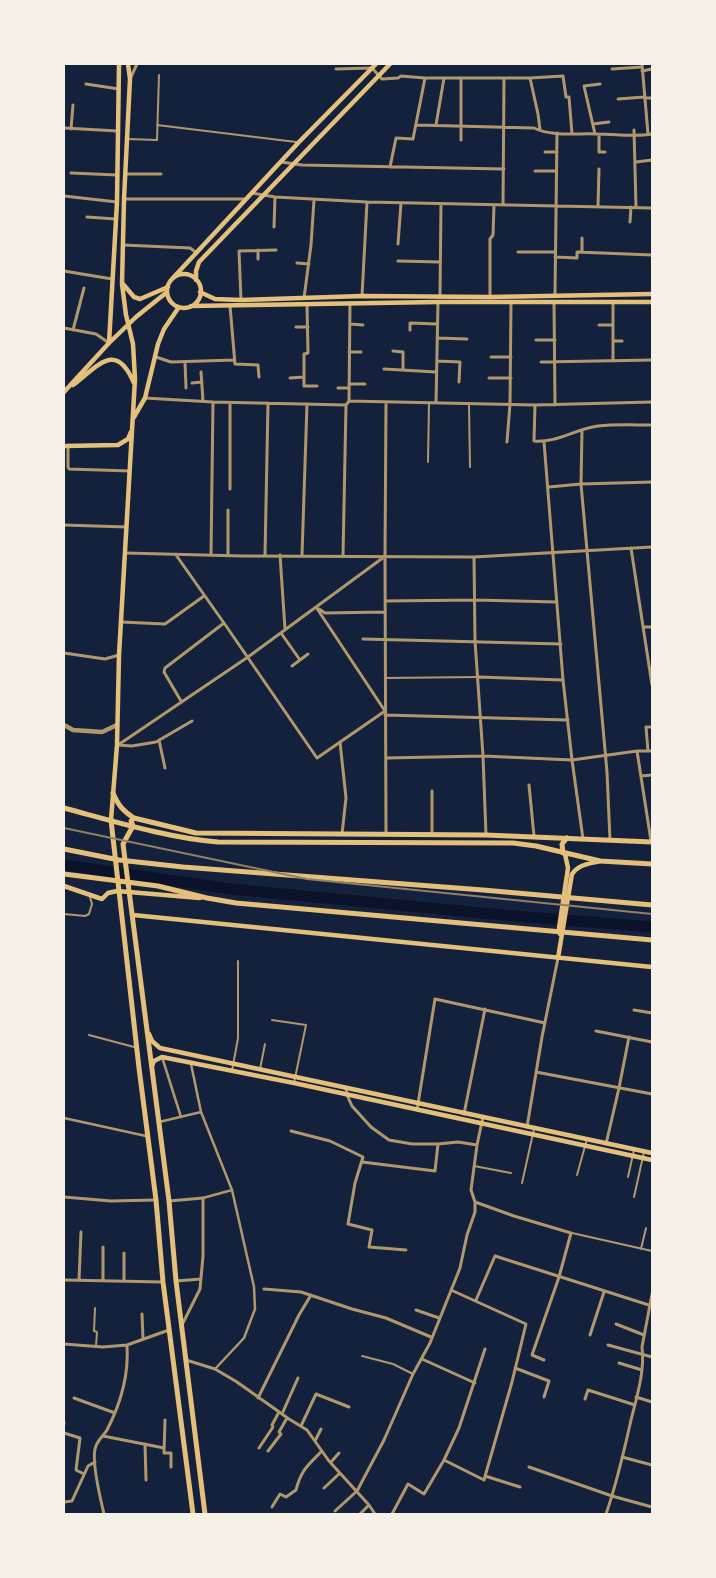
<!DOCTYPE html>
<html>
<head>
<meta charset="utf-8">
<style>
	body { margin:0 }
	#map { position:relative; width:716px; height:1578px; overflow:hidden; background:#14213d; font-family:Manrope,sans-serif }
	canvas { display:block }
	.frame { position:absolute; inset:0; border:65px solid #f6f1e7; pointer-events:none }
</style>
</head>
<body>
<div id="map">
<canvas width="716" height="1578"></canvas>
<div class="frame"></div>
</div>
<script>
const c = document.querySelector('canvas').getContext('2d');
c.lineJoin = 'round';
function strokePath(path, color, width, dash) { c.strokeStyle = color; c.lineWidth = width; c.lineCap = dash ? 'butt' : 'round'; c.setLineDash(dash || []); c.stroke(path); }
strokePath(new Path2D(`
	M64,865l167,24 272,26 149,12`), '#0b132b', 11);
strokePath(new Path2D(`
	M64,73v-9
	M157,125l139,17
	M127,139l30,1 2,-65
	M469,405l1,62
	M428,462l1,-59
	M385,678l93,-1
	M64,914l21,2 4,-2 3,-10 -2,-7
	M272,1020l34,5 -12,58
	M89,1035l45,12
	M260,1069l5,-25
	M232,1071l6,-33v-77
	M474,1166l37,7
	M577,1175l10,-36
	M628,1177l6,-27
	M522,1183l12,-54
	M634,1197l10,-45
	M572,1233l80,18
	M641,1249l5,-21
	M95,1308l-1,23 3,1 -1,14
	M362,1356l31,8 20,10`), '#b1986c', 2);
strokePath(new Path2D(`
	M162,1057l19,60
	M191,1064l10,48 31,78 22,97 1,22 -11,29 -29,31
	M64,1118l82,18
	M159,1122l42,-10
	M203,1198l29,-8`), '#b1986c', 2.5);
strokePath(new Path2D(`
	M642,64l6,70
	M336,69l36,-1 10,11 16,-1 3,-2 24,2h105l33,-2 3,21h3l3,37
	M612,69l30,-2
	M642,71l10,-2
	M530,78l8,36 2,16
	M130,79l7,-15
	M86,84l33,5
	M646,98h6
	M618,99l26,-2
	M593,124l16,-2
	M416,125l118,3c19,9 42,5 63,6 19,0 37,3 55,0
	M436,125l8,-47
	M64,128l54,3
	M71,129l2,-24
	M634,130l2,77
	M595,134l-11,-48 16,-2
	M599,134v18h6
	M461,140v-62
	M545,152h12
	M281,162l21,3 202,4
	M636,162l16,-2
	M390,167l6,-29 17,1 12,-61
	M535,171h21
	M71,173l46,2
	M125,174h36
	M252,193l23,4 92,5 285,6
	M64,196l53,6
	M124,199h121
	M503,205l1,-127
	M598,206l1,-37
	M87,217l29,2
	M630,222l1,-15
	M274,227l1,-30
	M582,238v14
	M398,244l3,-41
	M123,245l67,3 7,5
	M258,250v9
	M518,252h37
	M555,257l22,1v-6l75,3
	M398,261l42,1
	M297,263l12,1
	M64,271l48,8
	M555,295l2,-162
	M362,296l5,-94
	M440,296l1,-92
	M490,297v-58l3,-4 1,-30
	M304,298l7,-53 3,-45
	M241,300l-2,-49 37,-1
	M554,302l1,103
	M613,303v58
	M307,305l1,48 -4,1v32h13
	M230,306l5,58 23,1 1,12
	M350,324l13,1
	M599,325h14
	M296,327h12
	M64,328l32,6 13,9
	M73,330l11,-42
	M410,330v-7l27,1
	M437,338l30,1
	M536,340h19
	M613,341h9
	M393,351l10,1v18
	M349,352h12
	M156,357l15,5 63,-2
	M491,357h20
	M437,361l23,1 -1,20
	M185,362l1,26
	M541,362l111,-2
	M384,369l52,3
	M201,372l2,29
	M290,378l14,-1
	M489,378h22
	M192,383l10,-1
	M349,384h16
	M338,388h11
	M145,398l68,4 133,3 3,-4
	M349,401l186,4 117,-3
	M349,401l1,-98
	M436,403l2,-101
	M535,405l-1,36c23,2 41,-12 64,-15 17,-2 36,-1 54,-1
	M582,430l-1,54 26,288 3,68
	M507,442l3,-38 1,-101
	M544,442l19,238 9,80 11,79
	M68,446v21l1,2 61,2
	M549,487l32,-3 71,-2
	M230,489v-86
	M64,525l62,2
	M631,548l21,137
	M125,553l117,3 232,1 178,-10
	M211,554l2,-152
	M176,555l48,68 93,135 68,-47 -69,-104
	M228,555v-45
	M265,555l3,-152
	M280,555l5,74
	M302,555l5,-151
	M343,556l3,-151
	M474,557l1,84 8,115 3,79
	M385,601l90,-1 82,2
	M319,609l6,4 60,-1
	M121,622l44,2 39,-28
	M643,627h9
	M281,633l19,27
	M363,639l198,5
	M64,653l41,6 14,-4
	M292,666l16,-12
	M479,677l84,3
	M181,701l-17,-29 1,-4 59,-45
	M385,715l183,5
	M159,740l6,28
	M340,742l6,56 -4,36
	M118,745l130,-88 136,-100
	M118,745l14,1 24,-4 36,-21
	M637,751l14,90
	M648,751l-2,-24h6
	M386,758l97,-2 89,4 65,-9h15
	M641,776l11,-1
	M529,785l5,51
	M386,834l-1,-278 1,-154
	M432,834v-43
	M634,1010l18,3
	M596,1031l56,11
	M536,1072l116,22
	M346,1088l1,7 5,11 19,21 18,13 23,4h26l20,-2 19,3
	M417,1110l18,-111 110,24
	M464,1114l21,-105
	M527,1127l15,-90 16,-79
	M291,1131l39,10 33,16 -8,26 -7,41 24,6 -3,17 37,3
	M606,1144l13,-56 10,-51
	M362,1162l73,9 3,-27
	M64,1197l47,4 44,-1
	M169,1201l34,-3v58l-3,33 -18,36
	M475,1202l39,14 57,17 -12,44 -27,78 12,5
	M64,1280l99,2
	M79,1280l2,-48
	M103,1281v-34
	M124,1281v-28
	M176,1281l25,-2
	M264,1289l37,3 51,17 34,9 45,19
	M476,1300l19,-44 157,50
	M416,1310l23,8
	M142,1314l1,25
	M616,1324l28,11
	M590,1335l14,-43
	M64,1344l39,3 24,-2 42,-15
	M608,1345l44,12
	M422,1359l53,24
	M186,1360l29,9 22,13 52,37 18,11 22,31 40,44 6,9
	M619,1363l23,7
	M515,1368l34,13 -5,16
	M636,1397l16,5
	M74,1398l41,15
	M258,1398l41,-83 12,-20
	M585,1399l3,-9 47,15
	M282,1414l16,-36
	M165,1420l-1,33h7v14
	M64,1422v2
	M301,1426l15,-32 33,13
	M64,1433l16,5 -4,32 8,4
	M103,1436l61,12
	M315,1441l6,-12
	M145,1444l1,36
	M259,1448l14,-21 -1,-2 7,-13
	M268,1451l13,-17 -2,-2 8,-14
	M622,1457l30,8
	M444,1460l40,20 28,-98 14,-58 -75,-34
	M331,1462l8,-9
	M529,1467l83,29 40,11
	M485,1476l35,11
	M324,1488l16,-15
	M64,1502l8,-1 16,-35 7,-4
	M272,1507l8,-13 6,3 10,-7c5,-20 12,-25 26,-39
	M335,1511l22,-20 27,-51 29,-66 17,-31 30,-75 7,-33 8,-23v-10l-4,-12 6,-45 6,-28
	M104,1514c-3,-13 -14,-56 -8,-68 2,-6 8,-11 11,-16 14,-27 22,-55 20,-85
	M360,1514l9,-9
	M392,1514l16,-30 16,10 20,-34 15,-32 26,-79
	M606,1514c11,-31 18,-63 25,-94 6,-24 14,-49 11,-73l10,-53`), '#b1986c', 3);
strokePath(new Path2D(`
	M64,725l9,5 29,2 15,-7`), '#b1986c', 4.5);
strokePath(new Path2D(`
	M167 291a17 17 0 1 1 34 0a17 17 0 1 1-34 0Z
	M172,279l127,-137 77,-78
	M196,280v-9l3,-9 191,-198
	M123,284l11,13 6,2 28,-12
	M200,292l15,7 26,1 121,-4 128,1 162,-3
	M191,306l247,-4h214
	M109,343l8,-141 2,-138
	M73,385c26,-20 43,-44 61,-2
	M64,392l45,-49 27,-26 31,-25
	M134,417l11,-19 13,-54 6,-15 15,-22
	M64,446l54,-1 10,-6 3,-7
	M111,820l6,-75 2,-90 16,-276 -2,-35 -7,-29 -4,-31 2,-85 6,-120 -2,-15
	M64,886l38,13 6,-6 9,-2 83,7
	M133,915l519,52
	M560,934l-1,-6 9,-60 -3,-14
	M558,958l14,-84c7,-10 17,-10 28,-13
	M149,1034l3,7 8,7 492,105
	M152,1066l2,-5 8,-4 132,26 358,77`), '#e5c07b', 4.5);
strokePath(new Path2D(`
	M113,793c5,12 10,18 21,25l62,15 290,2 166,7
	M64,808c49,13 104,30 154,34l295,1 23,3 64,15 52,3
	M134,818l-3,3 2,5 -10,18 46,357 7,80 29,233
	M111,820l28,248 17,132 7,82 30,232
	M64,849l55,11 64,7 300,23 169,15
	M563,853l-1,-9 5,-6
	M64,874l94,12 49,12 29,5 416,37`), '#e5c07b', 5);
strokePath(new Path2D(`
	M64,828l243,51 345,35`), '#918062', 2);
</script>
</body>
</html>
